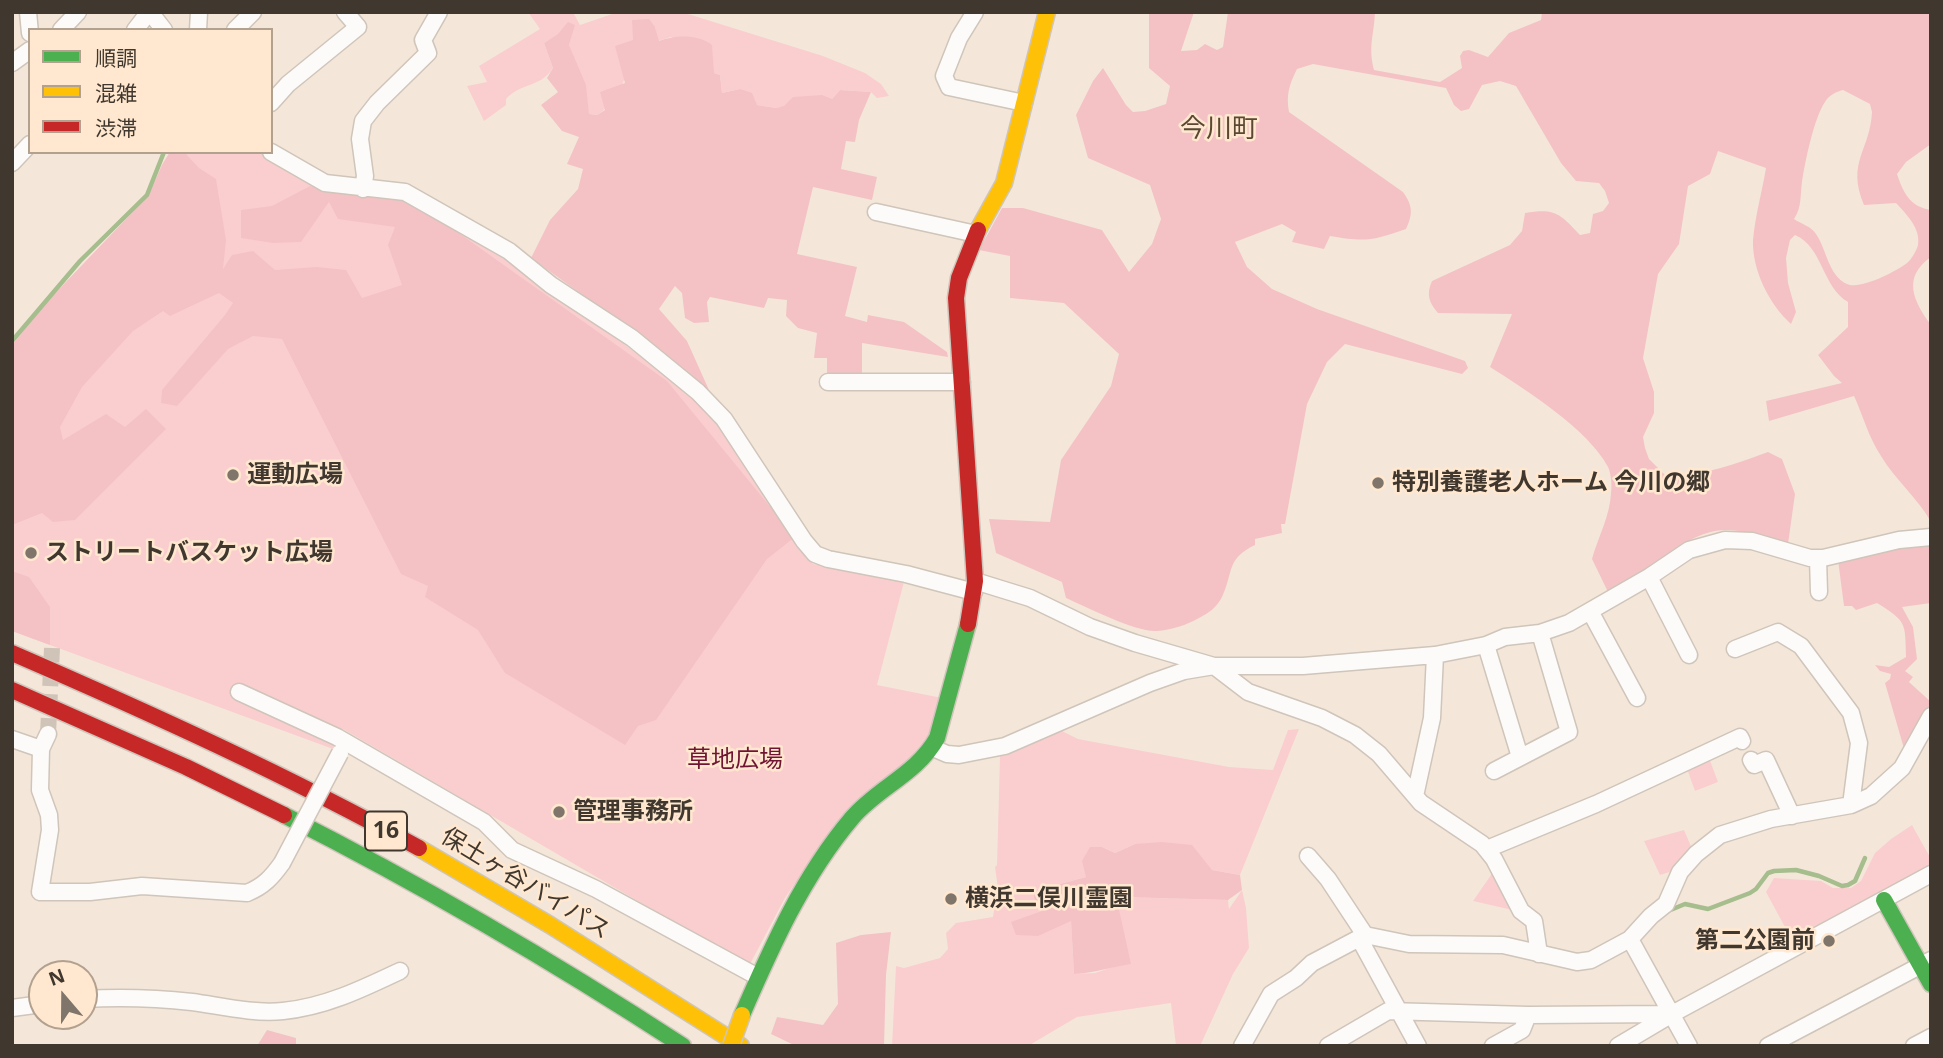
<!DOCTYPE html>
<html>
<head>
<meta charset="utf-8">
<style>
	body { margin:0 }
	#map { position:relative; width:1943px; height:1058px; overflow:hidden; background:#f4e7da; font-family:"Noto Sans","Noto Sans JP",sans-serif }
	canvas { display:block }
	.frame { position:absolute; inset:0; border:14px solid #40372e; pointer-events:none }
	.legend { position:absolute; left:28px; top:28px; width:245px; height:126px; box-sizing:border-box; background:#ffe8cf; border:2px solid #b3a18f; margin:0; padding:9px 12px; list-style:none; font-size:21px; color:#40372e }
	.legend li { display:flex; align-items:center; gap:14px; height:35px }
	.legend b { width:35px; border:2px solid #b3a18f }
	.north { position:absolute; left:28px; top:960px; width:70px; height:70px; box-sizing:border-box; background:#ffe8cf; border:2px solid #b3a18f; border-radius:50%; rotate:340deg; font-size:19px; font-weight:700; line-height:28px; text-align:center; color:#40372e }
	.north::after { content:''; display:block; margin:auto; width:24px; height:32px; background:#7f756a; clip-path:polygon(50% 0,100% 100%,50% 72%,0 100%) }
</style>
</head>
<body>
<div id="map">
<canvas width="1943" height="1058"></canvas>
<div class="frame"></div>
<ul class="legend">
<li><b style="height:9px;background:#4caf50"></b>順調</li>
<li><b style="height:9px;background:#ffc107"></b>混雑</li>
<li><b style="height:9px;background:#c62828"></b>渋滞</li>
</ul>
<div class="north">N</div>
</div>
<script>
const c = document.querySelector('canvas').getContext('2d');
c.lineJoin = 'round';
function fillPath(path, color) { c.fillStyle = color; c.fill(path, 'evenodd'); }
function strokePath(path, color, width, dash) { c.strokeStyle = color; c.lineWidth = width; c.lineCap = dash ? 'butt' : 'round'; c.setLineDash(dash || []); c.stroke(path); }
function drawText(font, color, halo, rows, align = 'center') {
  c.font = font + ' "Noto Sans","Noto Sans JP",sans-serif'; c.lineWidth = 5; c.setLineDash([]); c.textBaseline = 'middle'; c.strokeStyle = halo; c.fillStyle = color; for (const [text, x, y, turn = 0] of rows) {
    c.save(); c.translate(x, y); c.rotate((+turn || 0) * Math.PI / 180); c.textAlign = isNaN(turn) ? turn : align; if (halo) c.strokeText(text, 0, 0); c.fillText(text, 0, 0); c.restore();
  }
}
fillPath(new Path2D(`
	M528,12h45l7,13 38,-13 70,2 135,42 42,17 16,11 8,12 -12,2 -6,-6 -31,-2 -8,9 -56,9 -19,-3 -17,-16 -18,4 -2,-18 -6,-2 -43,-36 -13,4 -3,-14 -22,13c-5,29 -9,58 -36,75l-8,-1 -20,-69 5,-20 -30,18 9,25c-13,20 -31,14 -47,31v6l-22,16 -17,-35 20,-4 -8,-16 61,-37z
	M170,152h92l49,32 94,11 51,31 100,68 118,87 48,45 91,138 91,18 -27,103 65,13 -13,39 -15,19 -77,66 -52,76 -36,68 -406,-237 -10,20 -321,-118v-286l34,-42 103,-108 13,-30z
	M1054,727l24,12 151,28 44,3 15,-40 11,-1 -59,146 -28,-5 -77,-26 -20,9 -13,-6 -16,30 -52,14c1,21 20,24 37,29l3,54 21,-1 21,-7 2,-61 4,-8 106,3 1,9 13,-19 4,18 3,40 -16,26 -33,72h-24l-5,-43 -94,14 -49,29h-136l4,-80 8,2 36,-10 8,-9 -2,-16 10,-10 37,-6 3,-20 3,-1 -4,-29 2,-2 3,-109 2,-4z
	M1709,758l9,24 -23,9 -9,-25z
	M1912,825l19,34v5l-139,76 -26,-48 8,-14 47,3 12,7h18l10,-7 14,-28 16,-14z
	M1684,830l9,21 -17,19 -16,5 -16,-34z
	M1491,865l26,46 -44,-10 18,-26z`), '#facecf');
fillPath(new Path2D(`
	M1149,12h45l-13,39 16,-1 8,-6 12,6 6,-3 5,-35h147c-1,24 -7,34 -1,58l66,12 22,-14 -2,-12 3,-5 6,-1 19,7 21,-24 32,-13 1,-8h389v132l-25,18 -9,12c6,18 13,33 34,36v47c-29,20 -18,44 0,68v197c-13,-24 -36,-42 -50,-66 -12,-18 -18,-40 -27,-60l-85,25 -3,-20 76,-18 -8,-7 -16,-21 30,-28v-25c-26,-15 -25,-55 -53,-67l-5,5 -4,18 2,25 8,29 -5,12c-22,-20 -39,-54 -38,-84 2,-24 9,-48 13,-72l-48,-17 -8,23 -22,12 -9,58 -21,30 -15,84 11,34v21l-11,24 2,11 4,11 16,16c38,1 68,-10 103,-23l14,7 13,35 -7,50c-19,-5 -39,-13 -59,-14 -35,-1 -60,25 -87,43 -11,7 -23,12 -34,19l-16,-33c6,-22 18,-43 19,-66 1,-8 0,-20 -3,-26 -20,-38 -82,-77 -118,-100l22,-53 -74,-1c-9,-10 -12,-19 -6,-32l78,-36 12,-14 3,-18c31,-5 35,1 55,22l10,-2 3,-19 10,-3 6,-8 -4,-12 -6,-8 -23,-2 -15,-18 -45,-77 -16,-5 -18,4 -13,24 -8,2 -7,-6 -8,-17 -133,-24 -16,5c-8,16 -11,26 -8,43l114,80c10,14 10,22 3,37 -34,12 -41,13 -76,7l-6,13 -32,-7 4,-10 -14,-8 -47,18 12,25 25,22 45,20 148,52 3,7 -6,6 -117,-30 -18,18 -20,42 -22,120h-4l1,9 -27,6v6c-29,14 -21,26 -33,52 -5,10 -13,16 -23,21 -12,7 -28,12 -42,13 -19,2 -71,-24 -91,-33l-4,-16 -66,-29 -7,-34 61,3 11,-62 50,-74 8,-32 -55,-51 -54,-5v-42l-31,-6 23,-42h21l79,22 27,42 23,-28 9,-25 -11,-34 -62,-27 -12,-43 17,-34 10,-13 23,37 7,7 12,-1 21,-7 4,-18 -21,-18zM1843,90l27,14 2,8c-2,39 -26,50 -8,93l32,-2c10,11 25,25 22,42 -1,5 -7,15 -11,18 -12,9 -47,27 -60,21 -19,-9 -20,-34 -31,-50 -5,-8 -15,-10 -22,-15 8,-12 6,-23 8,-37 3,-20 12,-64 23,-80 4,-7 11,-10 18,-12z
	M649,19l6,8 4,14c17,-6 38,-7 53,4l2,28 6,2 2,18 18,-4 12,4 5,12 19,3 8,-2 9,-9 29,-2 10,4 8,-9 31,2 -12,28 -4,22 -9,-1 -5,28 36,8 -5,23 -59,-13 -16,67 60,13 -12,49 22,6 1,-7 36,7 43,30 1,5 -86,-14v36l-35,-2v-19h-13l3,-25 -19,-5 -12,-12 1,-16 -19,-2 -4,10 -54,-11 -3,5 2,20 -15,1 -9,-5 -3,-25 -7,-7 -16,23 28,32 22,49 -52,-42 -126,-90 19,-38 28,-31 5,-20 -16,-5 12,-27 -17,-6 -21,-26 17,-13 -11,-14 6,-10 -9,-25 14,-9 10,-12 7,3 -6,20 17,40 3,29 8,1 8,-5 -5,-18 25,-9 -10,-37 18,-6 -1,-20z
	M170,152h14l15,16 17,11 10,61 -3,29 9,-14 21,-4 22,19 42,-3 29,3 16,28 40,-13 -14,-40 7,-18 -57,-8 -9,-17 -28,40 -28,1 -32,-5v-28l31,-4 38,-20 41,8 48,3 57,34 211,150 128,156 -28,22 -111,161 -18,6 -13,19 -120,-72 -27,-43 -53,-33 3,-11 -27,-12 -119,-235 -29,-3 -25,13 -51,57 -16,-3 1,-13 63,-75 8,-12 -14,-10 -49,23 -7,-5 -30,20 -51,56 -22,40 3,13 43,-26 19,13 21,-18 20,20 -91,91 -22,2 -11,-9 -30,12v-180l34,-42 103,-108 13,-30z
	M1931,541v62l-29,4 11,20 4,32 -12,12 8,6 -4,5 22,20v7l-26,43 -20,-69 5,-4 1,-5 -11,-3 -5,-6 14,2 17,-10c-1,-35 1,-35 -29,-54l-21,7 -4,-4h-8l-6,-46z
	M12,571l17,6 21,30v38l-38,-14z
	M1162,842l30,3 20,25 28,5 2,15 -14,10 -106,-3 -4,8 13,59c-20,3 -37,9 -57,10l-3,-53 -33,15 -22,-1 -5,-13 31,-11 -8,-13v-7l52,-14 -4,-16 8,-14h12l13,6 20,-9z
	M891,932l-5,43 -2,71h-88l-25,-12 6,-17 46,8 15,-21 -2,-61 25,-8z
	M267,1030l29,8v8h-39z`), '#f4c2c5');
strokePath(new Path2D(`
	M12,341l68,-80 67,-66 17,-43
	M1668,911l17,-7 23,5 42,-16 6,-4 12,-16 6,-2 22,-1 23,6 23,10 6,-1 7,-4 10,-23`), '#a6bd8d', 4.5);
strokePath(new Path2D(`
	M48,734l4,-86`), '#d0c4b8', 16, [16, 8]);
const street = new Path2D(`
	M28,12l2,21
	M150,12l14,18
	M975,12l-16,26 -15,38 5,11 75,16
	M61,30l17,-18
	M135,30l14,-18
	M198,30l1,-18
	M235,30l18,-18
	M12,63l18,-13
	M271,103l17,-19 70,-57 -13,-15
	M271,152l54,31 80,9 104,59 42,34 81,53 66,54 26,27 80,122 11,13 13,5 78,15 68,18
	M12,163l18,-19
	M363,189l2,-13 -5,-37 3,-18 14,-18 51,-50 -5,-13 16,-28
	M876,212l100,22
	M828,382h134
	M1818,558l1,34
	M1649,577l40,78
	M975,581l55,17 60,29 45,16 79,23h89l132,-11 51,-10 19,-8 35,-4 29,-10 80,-46 40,-27 36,-10 27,1 58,17h13l76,-18 32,-3
	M1590,611l47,87
	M1486,645l34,112
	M1735,649l43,-17 23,14 50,67 8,30 -8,62
	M239,692l98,45 147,85 28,28 84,39 162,88
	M48,734l-7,15 -1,41 9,25 1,15 -10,62h50l52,-6 105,7c17,-7 25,-16 35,-30
	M12,739l29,10
	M933,748l14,6 12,1 46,-9 145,-63 34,-12 30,-5 34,26 74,26 33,17 24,19 42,49 61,41 12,15 27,52 13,10 5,33
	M1751,760l3,5 12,-5 26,56
	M1494,771l75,-39 -29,-99
	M1415,796l17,-78 3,-63
	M1487,849l109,-45 144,-67 2,4
	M1308,856l20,23 37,56
	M1359,938l59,108
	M1630,939l59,107
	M84,999c36,-2 72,-1 108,3 29,4 61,12 91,9 42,-4 79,-22 117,-40
	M12,1008l30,-4
	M1242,1046l29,-52 25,-16 16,-15 53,-28 44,9 94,1 74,17 14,-2 39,-21 21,-23 15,-12 14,-32 16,-18 24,-19 51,-16 80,-14 20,-9 31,-28 29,-52
	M1328,1046l60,-35 140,4 141,-1
	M1493,1046l29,-16 6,-15
	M1618,1046l54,-32 259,-140
	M1768,1046l163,-86
	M1914,1046l17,-9`);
const fast = new Path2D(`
	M284,815c138,70 270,147 399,231
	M1884,900l47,84
	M742,1015c30,-69 61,-139 110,-197 25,-30 65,-44 85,-80l31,-114`);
const slow = new Path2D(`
	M978,230l26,-47 43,-171
	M419,848l131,77 191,121`);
const jam = new Path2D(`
	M968,624l7,-43 -19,-283 3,-20 19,-48
	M12,653c138,60 275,122 407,195
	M12,690l174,77 98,48`);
strokePath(street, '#cfc5ba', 19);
strokePath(fast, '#cfc5ba', 19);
strokePath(slow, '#cfc5ba', 19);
strokePath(jam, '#cfc5ba', 19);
strokePath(street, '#fdfbf9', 16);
strokePath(fast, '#4caf50', 16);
strokePath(slow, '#ffc107', 16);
strokePath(jam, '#c62828', 16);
const streetBridge = new Path2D(`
	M282,863l58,-110`);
const slowBridge = new Path2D(`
	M731,1046l11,-31`);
strokePath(streetBridge, '#cfc5ba', 19, []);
strokePath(slowBridge, '#cfc5ba', 19, []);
strokePath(streetBridge, '#fdfbf9', 16);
strokePath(slowBridge, '#ffc107', 16);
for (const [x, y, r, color] of [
	[233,475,7,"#7f756a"],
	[1378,483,7,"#7f756a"],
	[31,553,7,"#7f756a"],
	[559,812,7,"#7f756a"],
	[951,899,7,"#7f756a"],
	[1829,941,7,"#7f756a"]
]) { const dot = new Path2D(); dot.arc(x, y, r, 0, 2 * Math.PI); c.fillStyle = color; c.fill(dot); strokePath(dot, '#ffe8cf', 2.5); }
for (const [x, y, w] of [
	[386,831,42]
]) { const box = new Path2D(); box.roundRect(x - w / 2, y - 19.5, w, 39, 5); c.fillStyle = '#ffe8cf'; c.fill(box); strokePath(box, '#40372e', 2); }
drawText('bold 23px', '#40372e', null, [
	["16",386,831]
]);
drawText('bold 24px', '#40372e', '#ffe8cf', [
	["運動広場",247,475],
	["特別養護老人ホーム 今川の郷",1392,483],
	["ストリートバスケット広場",45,553],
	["管理事務所",573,812],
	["横浜二俣川霊園",965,899],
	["第二公園前",1815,941,"right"]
], 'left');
drawText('24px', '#701433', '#ffe8cf', [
	["草地広場",735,760]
]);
drawText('24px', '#40372e', '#ffe8cf', [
	["保土ヶ谷バイパス",525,884,31]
]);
drawText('26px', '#5a4832', '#ffe8cf', [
	["今川町",1219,130]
]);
</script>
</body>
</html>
